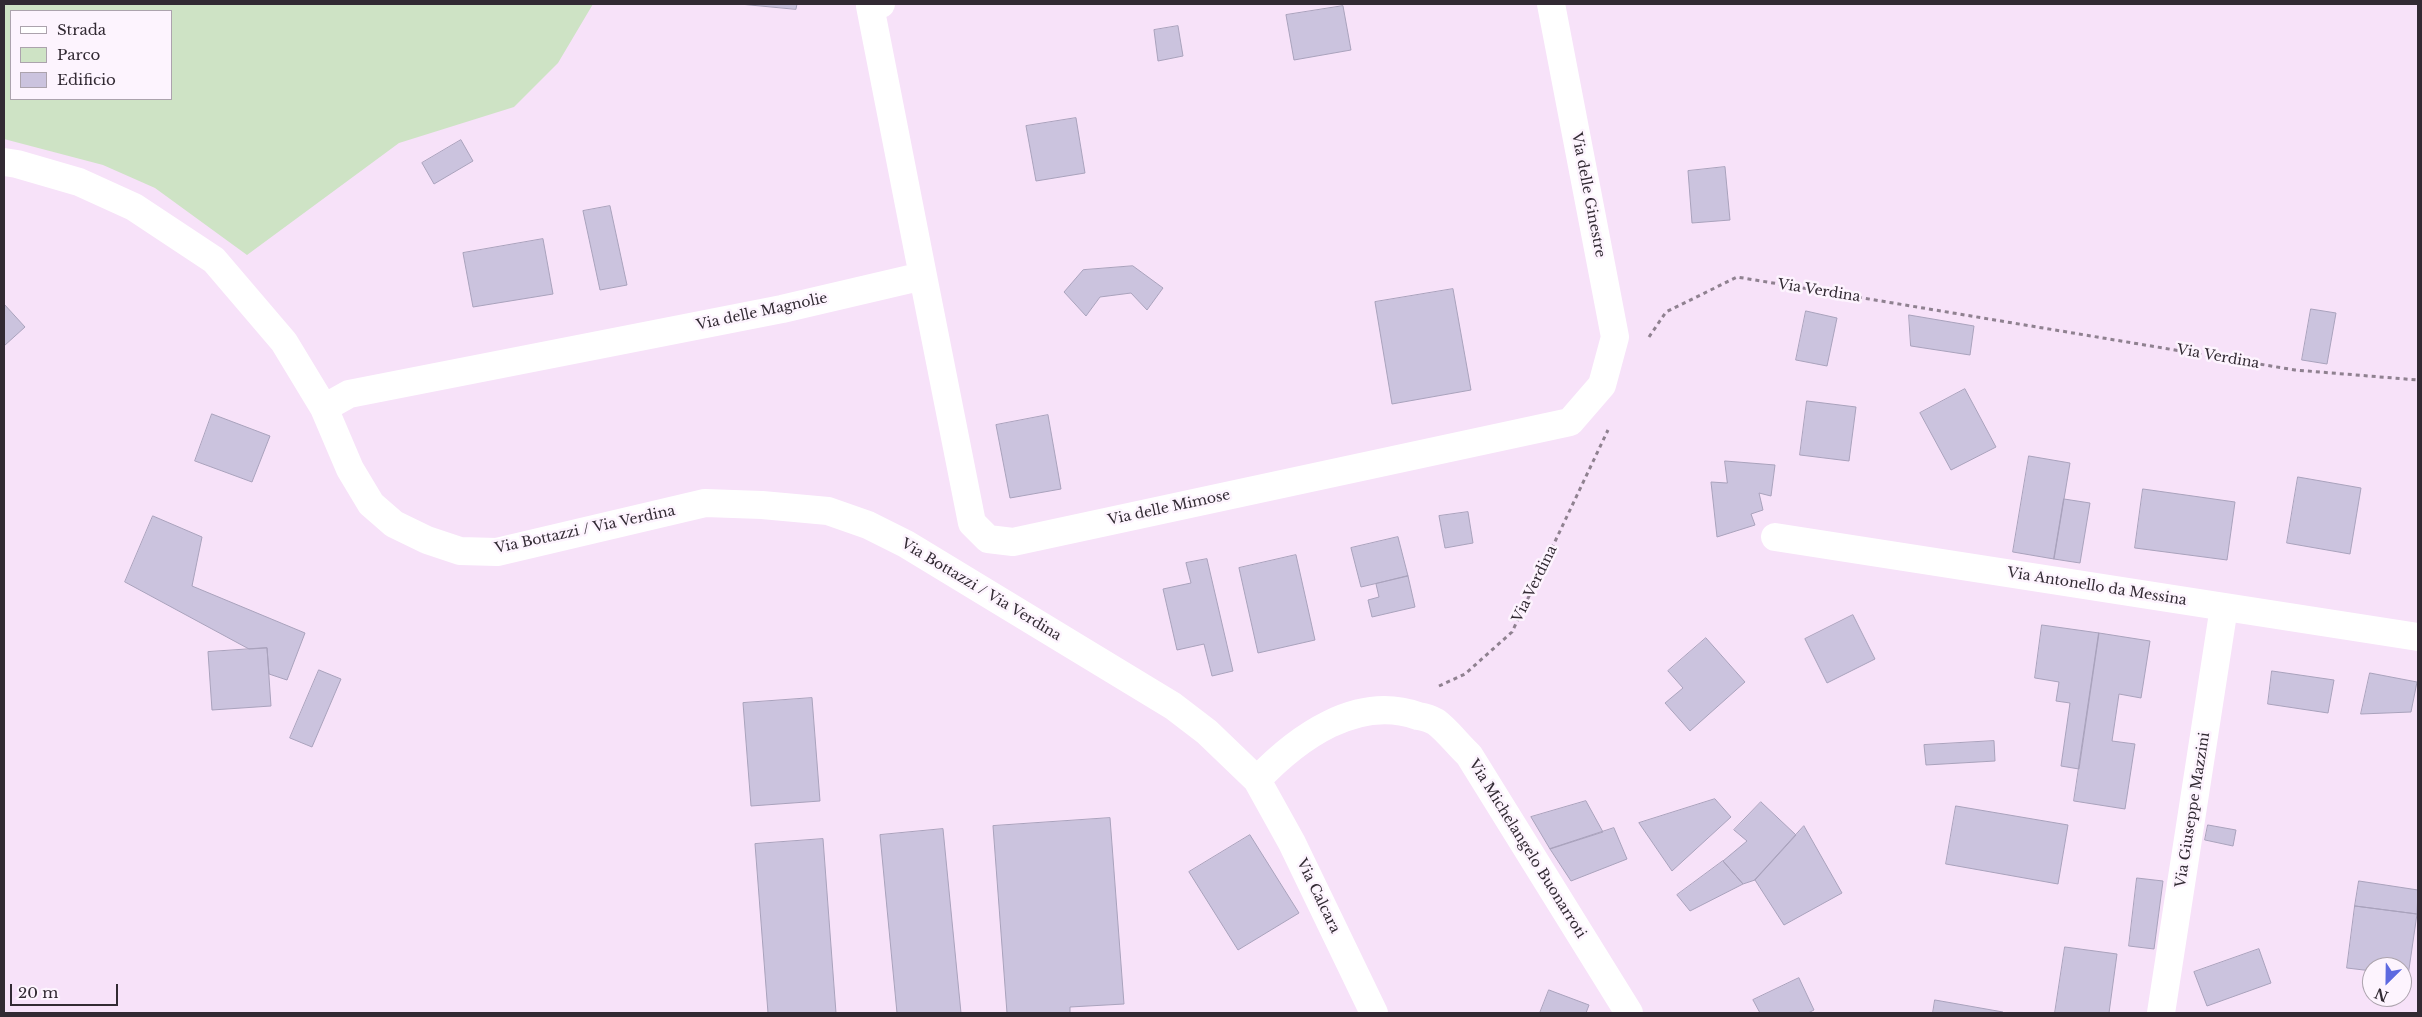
<!DOCTYPE html>
<html>
<head>
<meta charset="utf-8">
<style>
	body { margin:0 }
	#map { position:relative; width:2422px; height:1017px; overflow:hidden; background:#f7e2f9; font-family:"Libre Baskerville",serif }
	canvas { display:block }
	.frame { position:absolute; inset:0; border:5px solid #322a33; pointer-events:none }
	.legend { position:absolute; left:10px; top:10px; width:162px; height:90px; box-sizing:border-box; background:#fdf4fe; border:1px solid #aca3ad; margin:0; padding:6px 9px; list-style:none; font-size:15px; color:#322a33 }
	.legend li { display:flex; align-items:center; gap:10px; height:25px }
	.legend b { width:25px; border:1px solid #aca3ad }
	.north { position:absolute; left:2362px; top:957px; width:50px; height:50px; box-sizing:border-box; background:#fdf4fe; border:1px solid #aca3ad; border-radius:50%; rotate:203deg; font-size:14px; font-weight:700; line-height:20px; text-align:center; color:#322a33 }
	.north::after { content:''; display:block; margin:auto; width:18px; height:22px; background:#5d69e0; clip-path:polygon(50% 0,100% 100%,50% 72%,0 100%) }
	.scale { position:absolute; left:10px; top:984px; width:108px; height:22px; box-sizing:border-box; border:2px solid #322a33; border-top:0; padding-left:6px; font-size:15px; line-height:18px; white-space:nowrap; color:#322a33; -webkit-text-stroke:4px #fdf4fe; paint-order:stroke }
</style>
</head>
<body>
<div id="map">
<canvas width="2422" height="1017"></canvas>
<div class="frame"></div>
<ul class="legend">
<li><b style="height:6px;background:#fff"></b>Strada</li>
<li><b style="height:14px;background:#cee3c5"></b>Parco</li>
<li><b style="height:14px;background:#cbc3de"></b>Edificio</li>
</ul>
<div class="north">N</div>
<div class="scale">20 m</div>
</div>
<script>
const c = document.querySelector('canvas').getContext('2d');
c.lineJoin = 'round';
function fillPath(path, color) { c.fillStyle = color; c.fill(path, 'evenodd'); }
function strokePath(path, color, width, dash) { c.strokeStyle = color; c.lineWidth = width; c.lineCap = dash ? 'butt' : 'round'; c.setLineDash(dash || []); c.stroke(path); }
function drawText(font, color, halo, rows, align = 'center') {
  c.font = font + ' "Libre Baskerville",serif'; c.lineWidth = 5; c.setLineDash([]); c.textBaseline = 'middle'; c.strokeStyle = halo; c.fillStyle = color; for (const [text, x, y, turn = 0] of rows) {
    c.save(); c.translate(x, y); c.rotate((+turn || 0) * Math.PI / 180); c.textAlign = isNaN(turn) ? turn : align; if (halo) c.strokeText(text, 0, 0); c.fillText(text, 0, 0); c.restore();
  }
}
fillPath(new Path2D(`
	M4,4h589l-35,59 -44,44 -115,36 -152,112 -92,-67 -52,-23 -99,-26zM11,11h160v88h-160z`), '#cee3c5');
const building = new Path2D(`
	M740,4h57l-1,5z
	M1343,6l8,44 -57,10 -8,-45z
	M1178,26l5,30 -25,5 -4,-31z
	M1076,118l9,55 -49,8 -10,-55z
	M461,140l12,21 -39,23 -12,-21z
	M1725,167l5,53 -38,3 -4,-52z
	M610,206l17,79 -27,5 -17,-79z
	M543,239l10,55 -80,13 -10,-54z
	M1133,266l30,22 -16,22 -16,-17 -31,4 -14,19 -22,-24 19,-22z
	M1453,289l18,101 -79,14 -17,-102z
	M4,304l21,23 -21,19z
	M2311,309l25,4 -9,51 -25,-4z
	M1806,311l31,7 -10,48 -31,-6z
	M1909,315l65,11 -4,29 -59,-9z
	M1965,389l31,58 -45,23 -31,-57z
	M1807,401l49,6 -7,54 -49,-6z
	M212,414l58,22 -18,46 -57,-21z
	M1048,415l13,74 -51,9 -14,-73z
	M2029,456l41,7 -16,96 -41,-7z
	M1725,461l50,4 -4,31 -12,-3 4,17 -12,4 4,11 -38,12 -6,-55 16,1z
	M2298,477l63,11 -11,66 -63,-11z
	M2143,489l92,13 -8,58 -92,-12z
	M2064,499l26,4 -10,60 -26,-4z
	M1468,512l5,31 -28,5 -6,-32z
	M153,516l49,21 -10,49 113,47 -18,47 -18,-6 -2,-26 -18,1 -124,-67z
	M1398,537l10,39 -47,11 -10,-39z
	M1296,555l19,85 -57,13 -19,-85z
	M1207,559l26,112 -21,5 -8,-32 -27,6 -14,-61 28,-6 -5,-20z
	M1408,576l7,31 -43,10 -4,-17 11,-3 -3,-13z
	M1853,615l22,44 -48,24 -22,-44z
	M2042,625l57,8 -20,136 -18,-3 9,-63 -14,-2 3,-19 -24,-4z
	M2099,633l51,8 -9,57 -22,-4 -7,47 23,3 -10,65 -51,-8z
	M1706,638l39,44 -55,49 -25,-28 18,-15 -15,-17z
	M267,648l4,58 -59,4 -4,-58z
	M319,670l22,9 -29,68 -22,-9z
	M2272,671l62,9 -6,33 -60,-9z
	M2370,673l47,9 -6,30 -50,2z
	M812,698l8,103 -69,5 -8,-103z
	M1994,741l1,20 -69,4 -2,-20z
	M1715,799l16,18 -59,54 -33,-48z
	M1586,801l17,31 -53,17 -19,-32z
	M1761,802l35,33 -41,45 -12,4 -20,-23 24,-20 -13,-11z
	M1956,806l112,19 -10,59 -112,-20z
	M1110,818l14,186 -54,3v6h-63l-14,-187z
	M2208,825l28,5 -3,16 -28,-6z
	M1804,826l38,67 -58,32 -29,-45z
	M1614,828l13,31 -56,22 -21,-32z
	M943,829l18,184h-64l-17,-178z
	M1250,835l49,78 -61,37 -49,-78z
	M823,839l13,174h-68l-13,-169z
	M1723,861l20,23 -53,27 -13,-16z
	M2137,878l26,3 -9,68 -25,-3z
	M2359,881l59,9 -1,24 -62,-8z
	M2355,906l62,8 -9,62 -6,-1v-8h-30v4l-25,-3z
	M2065,947l52,7 -8,59h-54z
	M2259,949l12,34 -64,23 -13,-34z
	M1799,978l15,32 -6,3h-48l-7,-13z
	M1549,990l40,15 -3,8h-46z
	M1935,1000l68,12v1h-70z`);
fillPath(building, '#cbc3de');
strokePath(building, '#a9a2bc', 1);
strokePath(new Path2D(`
	M1649,337l17,-25 71,-35 558,93 123,10
	M1439,686l26,-12 47,-42 96,-202`), '#8f8190', 3, [4, 4]);
strokePath(new Path2D(`
	M4,162l13,2 62,18 55,25 80,53 70,82 40,66 26,61 21,35 23,20 33,16 33,11 37,1 208,-49 57,2 66,6 40,14 38,19 267,162 34,26 50,48 35,63 82,170
	M923,276l49,247 16,16 25,3 557,-120 32,-37 13,-48 -64,-333
	M324,408l25,-14 433,-85 141,-33 -53,-270 11,-2
	M1775,537l643,100
	M1257,780c40,-42 100,-86 161,-64 6,1 13,3 18,6 12,9 22,23 33,33l160,258
	M2161,1013l63,-406`), '#fff', 28);
drawText('14px', '#322a33', '#fdf4fe', [
	["Via delle Ginestre",1588,195,79],
	["Via Verdina",1819,291,9],
	["Via delle Magnolie",762,312,-12],
	["Via Verdina",2218,357,10],
	["Via delle Mimose",1169,508,-12],
	["Via Bottazzi / Via Verdina",585,530,-12],
	["Via Verdina",1535,584,-64],
	["Via Antonello da Messina",2097,587,9],
	["Via Bottazzi / Via Verdina",981,590,31],
	["Via Giuseppe Mazzini",2193,810,-81],
	["Via Michelangelo Buonarroti",1527,849,58],
	["Via Calcara",1318,896,64]
]);
</script>
</body>
</html>
